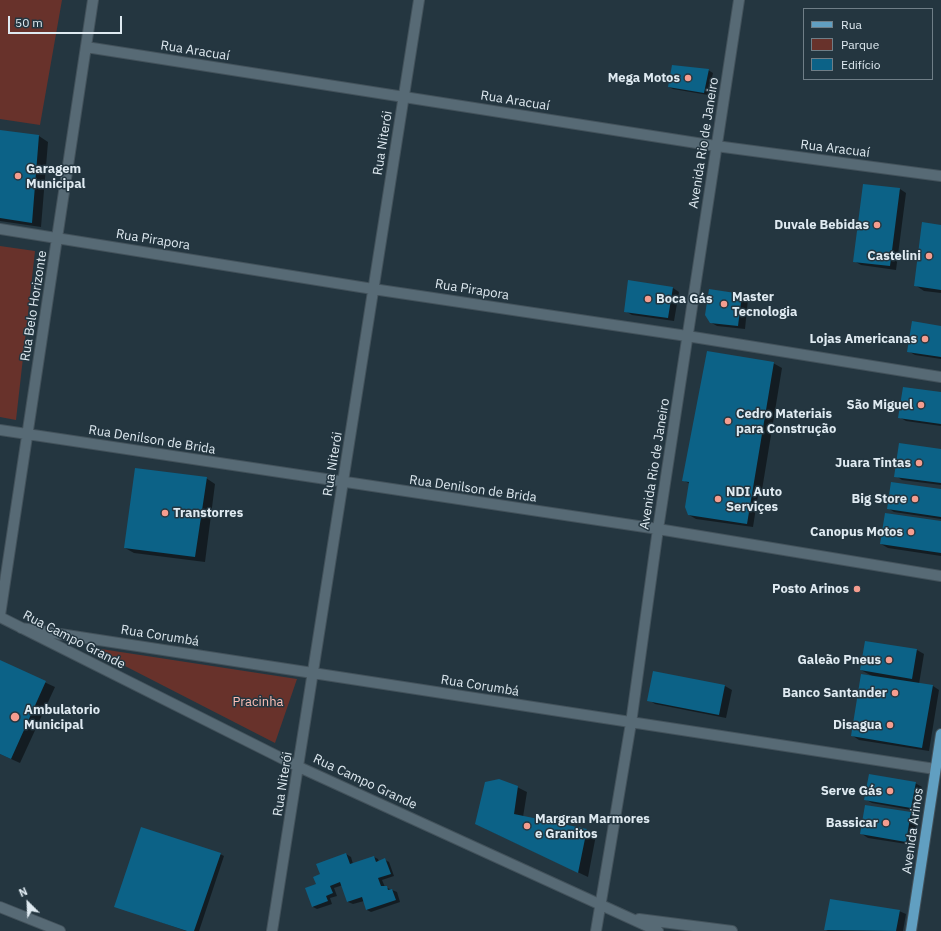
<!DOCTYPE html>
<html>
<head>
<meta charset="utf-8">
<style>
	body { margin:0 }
	#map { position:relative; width:941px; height:931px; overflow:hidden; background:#243640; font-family:"IBM Plex Sans",sans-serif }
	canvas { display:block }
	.legend { position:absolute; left:803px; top:8px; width:130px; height:72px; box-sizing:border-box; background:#243640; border:1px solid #6f7e87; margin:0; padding:5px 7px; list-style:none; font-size:12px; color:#dfeaf1 }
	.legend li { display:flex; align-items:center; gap:8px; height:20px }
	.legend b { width:20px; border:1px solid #6f7e87 }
	.north { position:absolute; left:8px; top:883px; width:40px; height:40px; -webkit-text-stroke:3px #243640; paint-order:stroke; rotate:336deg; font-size:11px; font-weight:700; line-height:16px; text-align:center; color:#dfeaf1 }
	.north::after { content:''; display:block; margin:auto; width:14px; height:18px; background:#dfeaf1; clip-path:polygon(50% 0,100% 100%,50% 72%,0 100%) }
	.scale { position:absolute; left:8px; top:16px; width:114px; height:18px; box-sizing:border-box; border:2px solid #dfeaf1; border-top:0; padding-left:5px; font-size:12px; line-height:14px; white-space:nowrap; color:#dfeaf1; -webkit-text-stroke:3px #243640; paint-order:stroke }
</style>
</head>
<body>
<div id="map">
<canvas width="941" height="931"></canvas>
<ul class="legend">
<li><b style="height:5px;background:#619fc1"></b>Rua</li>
<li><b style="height:11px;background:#68322b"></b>Parque</li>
<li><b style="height:11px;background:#0c6287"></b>Edifício</li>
</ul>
<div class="north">N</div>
<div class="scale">50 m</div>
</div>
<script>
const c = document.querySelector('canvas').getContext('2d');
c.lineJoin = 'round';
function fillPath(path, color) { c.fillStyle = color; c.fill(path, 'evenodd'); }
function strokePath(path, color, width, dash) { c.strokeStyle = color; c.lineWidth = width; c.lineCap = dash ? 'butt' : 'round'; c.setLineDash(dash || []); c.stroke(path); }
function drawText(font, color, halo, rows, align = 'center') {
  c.font = font + ' "IBM Plex Sans",sans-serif'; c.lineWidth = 3; c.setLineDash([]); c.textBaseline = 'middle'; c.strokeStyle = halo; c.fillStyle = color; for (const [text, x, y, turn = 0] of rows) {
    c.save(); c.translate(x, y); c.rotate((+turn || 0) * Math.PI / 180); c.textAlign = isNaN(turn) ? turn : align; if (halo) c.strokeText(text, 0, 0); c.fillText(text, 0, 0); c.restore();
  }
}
fillPath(new Path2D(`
	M0,0h62l-22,125 -40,-6z
	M0,246l35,5 -19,169 -16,-3z
	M88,647l209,32 -22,64z`), '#68322b');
fillPath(new Path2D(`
	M708,70l5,3 -5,22 -35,-6 -4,-2z
	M0,131l39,5 9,6 -7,85 -41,-6z
	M900,189l6,4 -10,77 -35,-5 -7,-4z
	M941,226v67l-17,-2 -9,-6z
	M673,288l6,4 -5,29 -42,-6 -7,-4z
	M741,295l7,4 -3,30 -28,-3 -7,-4z
	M941,327v32l-26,-4 -7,-4z
	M773,363l9,5 -21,128 -3,-1 -5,32 -57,-8 -7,-4 1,-31 -7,-4z
	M941,393v33l-35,-5 -7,-4z
	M941,450v35l-39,-5 -6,-4z
	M206,478l9,6 -10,78 -71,-9 -9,-5z
	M941,490v29l-47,-7 -6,-4z
	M941,522v34l-53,-8 -7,-4z
	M866,642l51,8 7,4 -5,30 14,2 6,4 -10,61 -70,-11 -6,-4 19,-60 -11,-6z
	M0,662l55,25 -35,76 -20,-9z
	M725,686l7,4 -6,28 -71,-14 -6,-4z
	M915,783l7,4 -5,24 -45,-8 -7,-4z
	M517,787l10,5 -4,25 63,12 10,6 -8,42 -102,-48z
	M866,806l45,7 7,4 -5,28 -45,-7 -6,-4z
	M220,854l4,2 -25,75h-13l-71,-25z
	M346,854l5,3 2,7 21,-7 4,2 1,3 6,-2 4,2 5,14 -12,4 3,7 12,5 3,10 -29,10 -4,-2 -3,-9 -11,3 -5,-2 -5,-17 -9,3 3,8 -7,2 2,6 -15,5 -4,-2 4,-22 4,-10z
	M899,911l7,3 -3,17h-75l-2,-1z`), '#0007');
fillPath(new Path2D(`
	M672,65l37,4 -5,24 -36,-6z
	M0,130l39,5 -7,88 -32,-5z
	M863,184l37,4 -10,78 -37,-4z
	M922,222l19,3v65l-27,-4z
	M628,280l45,7 -5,31 -44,-6z
	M709,289l33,5 -4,32 -28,-3 -5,-8z
	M912,321l29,5v31l-34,-5z
	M707,351l67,11 -27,162 -59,-9 -3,-8 4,-25 -7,-1z
	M903,387l38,5v32l-43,-6z
	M899,443l42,6v34l-47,-6z
	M135,468l72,9 -12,80 -71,-9z
	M891,482l50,7v28l-54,-8z
	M885,513l56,8v32l-61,-9z
	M865,641l52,8 -5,30 -52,-9z
	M0,660l46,21 -35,78 -11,-5z
	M653,671l72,14 -6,30 -72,-14z
	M861,674l72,11 -11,63 -71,-12z
	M869,774l47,8 -5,26 -47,-8z
	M499,779l19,7 -4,28 73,15 -9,44 -103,-49 10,-42z
	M865,805l46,7 -5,30 -46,-8z
	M141,827l80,26 -27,78h-7l-73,-24z
	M346,853l4,11 24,-8 2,6 9,-4 6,16 -13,4 3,8h6l1,4 4,-1 4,11 -30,10 -4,-13 -15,5 -7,-20 -10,4 3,7 -7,3 2,5 -16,6 -7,-19 11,-4 -3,-7 7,-3 -4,-10z
	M830,899l70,11 -4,21 -72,-1z`), '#0c6287');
const minor = new Path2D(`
	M86,47l630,99 225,30
	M0,229l373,60 314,47 254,41
	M0,430l658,99 283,47
	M0,615l93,-615
	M0,617l299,150 359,164
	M21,628l914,141
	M0,907l60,24
	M639,919l93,12
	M272,931l147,-931
	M596,931l35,-208 27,-194 81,-529`);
const major = new Path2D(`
	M911,931l30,-197`);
strokePath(minor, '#43525b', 12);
strokePath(major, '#43525b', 12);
strokePath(minor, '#576a75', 10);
strokePath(major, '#619fc1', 10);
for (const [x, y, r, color] of [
	[688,78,4,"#f59d8f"],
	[18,176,4,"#f59d8f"],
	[877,225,4,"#f59d8f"],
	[929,256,4,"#f59d8f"],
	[648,299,4,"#f59d8f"],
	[724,304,4,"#f59d8f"],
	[925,339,4,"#f59d8f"],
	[921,405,4,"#f59d8f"],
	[728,421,4,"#f59d8f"],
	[919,463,4,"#f59d8f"],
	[718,499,4,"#f59d8f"],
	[915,499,4,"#f59d8f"],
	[165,513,4,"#f59d8f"],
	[911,532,4,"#f59d8f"],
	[857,589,4,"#f59d8f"],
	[889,660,4,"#f59d8f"],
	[895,693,4,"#f59d8f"],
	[15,717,5,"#f59d8f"],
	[890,725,4,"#f59d8f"],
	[890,791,4,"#f59d8f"],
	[886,823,4,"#f59d8f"],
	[527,826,4,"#f59d8f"]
]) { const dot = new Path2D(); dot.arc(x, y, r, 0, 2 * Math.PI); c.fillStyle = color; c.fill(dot); strokePath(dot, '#243640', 1.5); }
drawText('13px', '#dfeaf1', '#243640', [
	["Rua Aracuaí",195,51,9],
	["Rua Aracuaí",515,101,9],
	["Rua Niterói",383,143,-81],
	["Avenida Rio de Janeiro",704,143,-81],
	["Rua Aracuaí",835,149,7],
	["Rua Pirapora",153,240,9],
	["Rua Pirapora",472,290,9],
	["Rua Belo Horizonte",34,306,-81],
	["Rua Denilson de Brida",152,440,9],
	["Rua Niterói",333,464,-81],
	["Avenida Rio de Janeiro",655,464,-81],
	["Rua Denilson de Brida",473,489,8],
	["Rua Corumbá",160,636,9],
	["Rua Campo Grande",74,640,27],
	["Rua Corumbá",480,686,9],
	["Rua Campo Grande",365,782,25],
	["Rua Niterói",283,784,-81],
	["Avenida Arinos",913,831,-82]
]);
drawText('bold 13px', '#dfeaf1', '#243640', [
	["Mega Motos",680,78],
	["Garagem",26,169,"left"],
	["Municipal",26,184,"left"],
	["Duvale Bebidas",869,225],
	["Castelini",921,256],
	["Master",732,297,"left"],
	["Tecnologia",732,312,"left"],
	["Boca Gás",656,299,"left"],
	["Lojas Americanas",917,339],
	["São Miguel",913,405],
	["Cedro Materiais",736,414,"left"],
	["para Construção",736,429,"left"],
	["Juara Tintas",911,463],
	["NDI Auto",726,492,"left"],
	["Serviçes",726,507,"left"],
	["Big Store",907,499],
	["Transtorres",173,513,"left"],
	["Canopus Motos",903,532],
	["Posto Arinos",849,589],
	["Galeão Pneus",881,660],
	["Banco Santander",887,693],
	["Ambulatorio",24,710,"left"],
	["Municipal",24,725,"left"],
	["Disagua",882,725],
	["Serve Gás",882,791],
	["Margran Marmores",535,819,"left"],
	["e Granitos",535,834,"left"],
	["Bassicar",878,823]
], 'right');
drawText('13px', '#febfb5', '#243640', [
	["Pracinha",258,702]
]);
</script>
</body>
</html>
